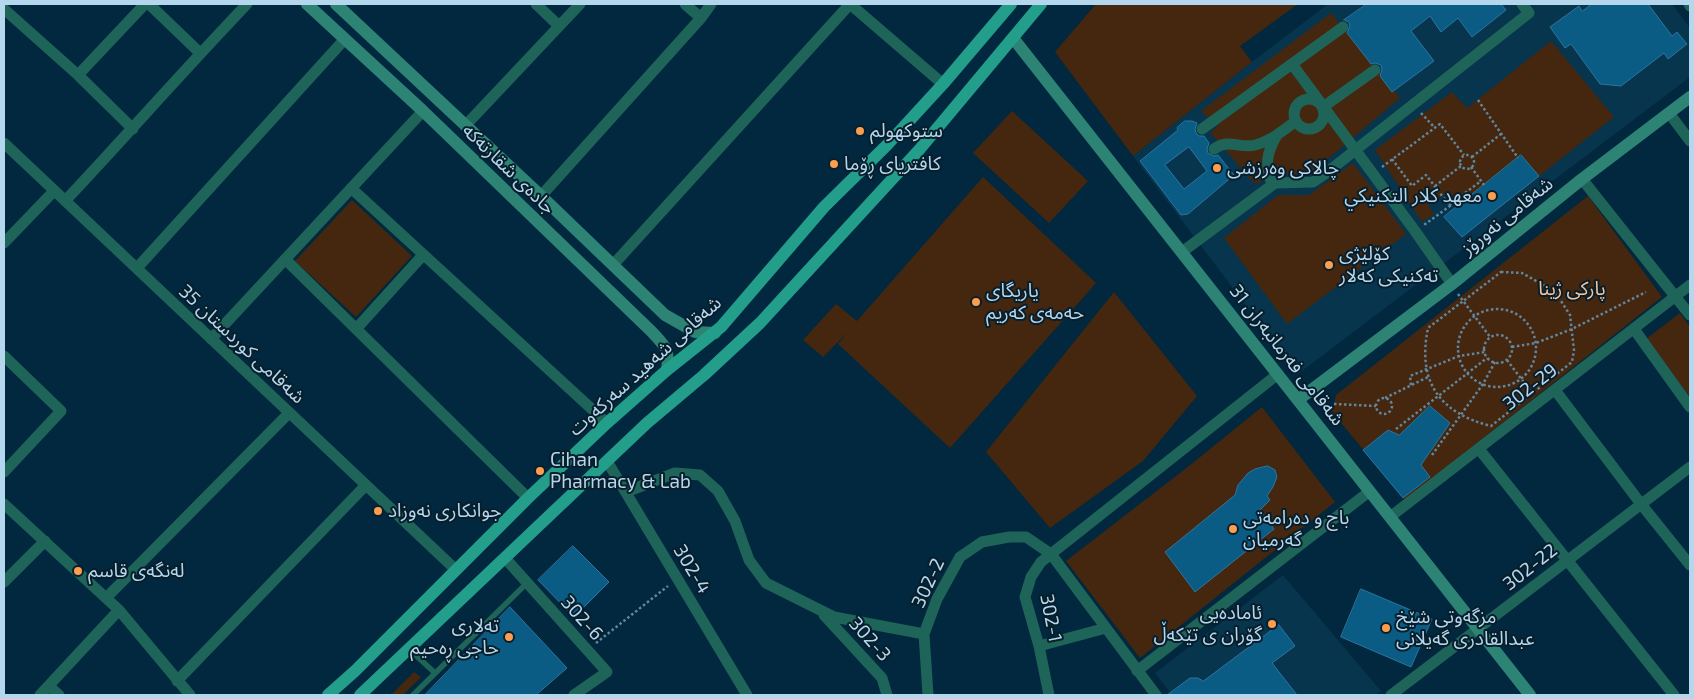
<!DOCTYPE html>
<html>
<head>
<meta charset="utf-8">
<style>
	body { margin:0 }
	#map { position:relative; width:1694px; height:699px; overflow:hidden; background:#01283e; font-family:"Exo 2",sans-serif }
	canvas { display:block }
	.frame { position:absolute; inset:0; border:5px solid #b5d7ee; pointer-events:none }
</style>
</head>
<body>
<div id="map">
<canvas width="1694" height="699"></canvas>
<div class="frame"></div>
</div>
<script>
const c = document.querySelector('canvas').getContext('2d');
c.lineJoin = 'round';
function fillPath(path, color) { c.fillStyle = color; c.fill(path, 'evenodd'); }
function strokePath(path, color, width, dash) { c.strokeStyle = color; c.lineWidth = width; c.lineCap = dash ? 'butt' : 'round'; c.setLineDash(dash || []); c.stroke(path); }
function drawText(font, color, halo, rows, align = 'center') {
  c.font = font + ' "Exo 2","Noto Sans Arabic",sans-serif'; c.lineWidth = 4; c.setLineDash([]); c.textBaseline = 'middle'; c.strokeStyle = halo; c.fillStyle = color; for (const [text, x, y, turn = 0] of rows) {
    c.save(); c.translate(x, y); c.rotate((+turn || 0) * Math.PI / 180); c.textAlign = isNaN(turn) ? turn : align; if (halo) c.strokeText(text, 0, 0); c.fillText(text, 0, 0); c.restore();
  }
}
fillPath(new Path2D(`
	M1328,4h344l18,24v49l-392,297 -165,-218 119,-94z
	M1283,575l98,116 -6,4h-203l-17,-22z`), '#07354d');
fillPath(new Path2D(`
	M1096,4h202l-58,42 12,16 -119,94 -78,-104z
	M1331,13l69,85 -90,76 -41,1 -11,9 -6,-3 -42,-49 8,-5 -17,-16z
	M1551,41l63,76 -75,59 -18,-21 -65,52 -11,-13 -17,12 6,8 -12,8 -47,-72 77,-58 15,16z
	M1012,111l76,70 -39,42 -76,-70z
	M1353,163l53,71 -119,90 -63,-86 54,-43h31z
	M983,177l113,106 -146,165 -112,-104 9,-11 -24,24 -20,-17 33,-36 21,17z
	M1588,196l74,101 -257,203 -73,-88 4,-17z
	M352,200l60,56 -56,61 -61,-56z
	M1114,292l83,104 -54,65 -93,67 -64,-76z
	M1680,313l10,14v70l-44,-58z
	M1262,407l73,95 -195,156 -74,-97 123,-95z
	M414,672l7,5 -18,18h-12z`), '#44270e');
const building = new Path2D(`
	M1367,4h134l5,6 -34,27 -14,-19 -17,14 -11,-16 -19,15 23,30 -42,31 -12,-16 2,-6 -1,-5 -6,-2 -4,1 -24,-31 3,-7 -1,-4 -5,-2z
	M1592,4h56l24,32 5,-4 10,12 -19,15 -4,-6 -43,33 -21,-2 -29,-40 -6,4 -15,-21 29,-21 3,5z
	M1185,121h7l5,2 -2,6 1,4 3,3h5l5,7 -2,6 1,4 6,3 4,-1 16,20 -46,39 -7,1 -41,-54 38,-31 -1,-2zM1189,147l18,24 -23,18 -19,-24z
	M1521,155l18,21 -77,61 -18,-20z
	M1430,406l20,17 -29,42 9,12 -27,21 -40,-48 25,-20 11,5z
	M1268,466l7,4 2,7 -4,10 -6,9 3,4 -10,10 14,19 -79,63 -30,-40 70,-57 3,-10 10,-12 7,-4z
	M573,546l36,36 -35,35 -36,-37z
	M1361,589l71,30 -21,48 -70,-30z
	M510,607l57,61 -31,27h-111z
	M1279,625l16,21 -23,17 25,32h-130l23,-17h8l5,3z`);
fillPath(building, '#0b5c84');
strokePath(building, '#2d749e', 1);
strokePath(new Path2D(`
	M1478,100l40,58
	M1421,113l14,15
	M1460 162a7 7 0 1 1 14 0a7 7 0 1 1-14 0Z
	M1472,157l29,-23
	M1392,159l20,27 14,-11 24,31 -26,19
	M1382,167l58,-43 24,31
	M1471,167l13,18
	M1435,186l26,-20
	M1449,205l32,-24
	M1501,272l21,1 30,17 9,11 9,14 4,35 -2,12 -81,64c-52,-13 -74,-45 -63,-98z
	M1458,294l32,43
	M1458 348a39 39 0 1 1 78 0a39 39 0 1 1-78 0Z
	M1484 349a14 14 0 1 1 28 0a14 14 0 1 1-28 0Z
	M1512,347l24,-4 36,-14 74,-37
	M1507,360l25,33
	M1411,385l-1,-9 49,-20 26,-4
	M1385,398l43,-21
	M1376 406a8 8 0 1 1 16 0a8 8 0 1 1-16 0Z
	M1334,404l42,2
	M1396,429l91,-71
	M1432,455l51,-71 12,-22
	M596,643l72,-57
	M386,695h1`), '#62869d', 2.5, [2.5, 2.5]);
strokePath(new Path2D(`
	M409,649l26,24
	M413,695l114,-112`), '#1f6458', 5.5);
strokePath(new Path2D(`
	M149,4l51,49
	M536,4l23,22
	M685,4l16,14
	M850,4l93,80
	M1689,4l1,2
	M4,9l74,66 55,54
	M1292,64l123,167 37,53
	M78,75l67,-71
	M1294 114a15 15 0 1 1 30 0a15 15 0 1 1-30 0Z
	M1323,107l52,-37
	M1669,113l21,28
	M465,126l115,-122
	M1202,129l141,-102
	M4,143l452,427
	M1214,149c15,-11 25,0 41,-4 16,-4 29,-15 41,-24
	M1582,179l108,136
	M1272,185c-7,-21 -6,-31 5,-50
	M351,188l256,235
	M541,196l160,-178 10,-14
	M65,201c61,-65 120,-132 182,-197
	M4,243l50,-52
	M1182,252l93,-69 38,-1 12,-8 204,-161 -7,-9
	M285,259l243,239
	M613,265l237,-261
	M137,268l207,-228
	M356,329l67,-74
	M1634,329l56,78
	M211,339l212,-228
	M4,356l57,55 -57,61
	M1555,390l86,114 49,61
	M1479,449l195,246
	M607,461l140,234
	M626,492l49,-19 25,2 18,16 17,30 14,39 17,23 68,34 90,17
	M4,504l115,106 71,85
	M1390,517l300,-232
	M505,558l102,114 -33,23
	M4,582l41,-41
	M106,598l183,-185
	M824,615l58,63 5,17
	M1039,646l67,-18
	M1137,671l233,-180
	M177,681l189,-196
	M49,686l10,9
	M40,695l79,-85
	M928,695l-4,-61 13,-35 23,-42 22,-15 27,-5h17l25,17 105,141
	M1049,695l-10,-49 -14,-49 6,-20 10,-15 10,-8 227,-180
	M1391,695l299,-228`), '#1f6458', 11);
strokePath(new Path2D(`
	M307,4l116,107 228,220c14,15 19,18 16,39
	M336,4l205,192 124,119 30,17 20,1
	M1013,38l517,657
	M1298,400l154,-116 130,-105 108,-82`), '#2d8474', 12);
strokePath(new Path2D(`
	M328,695l27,-24 173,-173 79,-75 60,-53 54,-43 103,-120 63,-62 56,-61 68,-80
	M360,695l287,-272 57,-48 56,-52 159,-173 122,-146`), '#229e8a', 12);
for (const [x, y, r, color] of [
	[860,131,5,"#fb9e50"],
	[834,164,5,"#fb9e50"],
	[1217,168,5,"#fb9e50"],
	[1492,196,5,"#fb9e50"],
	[1329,265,5,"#fb9e50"],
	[976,302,5,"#fb9e50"],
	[540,471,5,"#fb9e50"],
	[378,511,5,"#fb9e50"],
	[1233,529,5,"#fb9e50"],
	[78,571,5,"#fb9e50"],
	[1272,624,5,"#fb9e50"],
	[1386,628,5,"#fb9e50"],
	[509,637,5,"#fb9e50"]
]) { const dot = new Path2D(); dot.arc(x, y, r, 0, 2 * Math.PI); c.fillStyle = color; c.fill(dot); strokePath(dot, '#081e2b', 2); }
drawText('19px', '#b5d7ee', '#081e2b', [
	["ستوكهولم",870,131],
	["کافتریای ڕۆما",844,164],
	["چالاکی وەرزشی",1227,168],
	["معهد كلار التكنيكي",1482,196,"right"],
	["کۆلێژی",1339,254],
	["تەکنیکی کەلار",1339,276],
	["یاریگای",986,291],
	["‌حەمەی کەریم",986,313],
	["Cihan",550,460],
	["Pharmacy & Lab",550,482],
	["جوانکاری نەوزاد",388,511],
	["باج و دەرامەتی",1243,518],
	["گەرمیان",1243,540],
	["لەنگەی قاسم",88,571],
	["ئامادەیی",1262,613,"right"],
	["گۆران ی تێکەڵ",1262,635,"right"],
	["مزگەوتی شێخ",1396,617],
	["عبدالقادری گەیلانی",1396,639],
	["تەلاری",499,626,"right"],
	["حاجی ڕەحیم",499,648,"right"]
], 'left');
drawText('19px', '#b5d7ee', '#081e2b', [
	["جادەی شقارتەکە",509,169,44],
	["شەقامی نەورۆز",1507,216,-39],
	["شەقامی کوردستان 35",242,344,43],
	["شەقامی فەرمانبەران 31",1287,355,52],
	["شەقامی شەهید سەرکەوت",645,366,-42],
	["302-29",1530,387,-38],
	["302-22",1530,567,-38],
	["302-4",692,569,59],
	["302-2",928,583,-65],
	["302-6",582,618,48],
	["302-1",1051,618,79],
	["302-3",870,639,48]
]);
drawText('19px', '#f6c39d', '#081e2b', [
	["پارکی ژینا",1572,289]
]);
</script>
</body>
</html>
